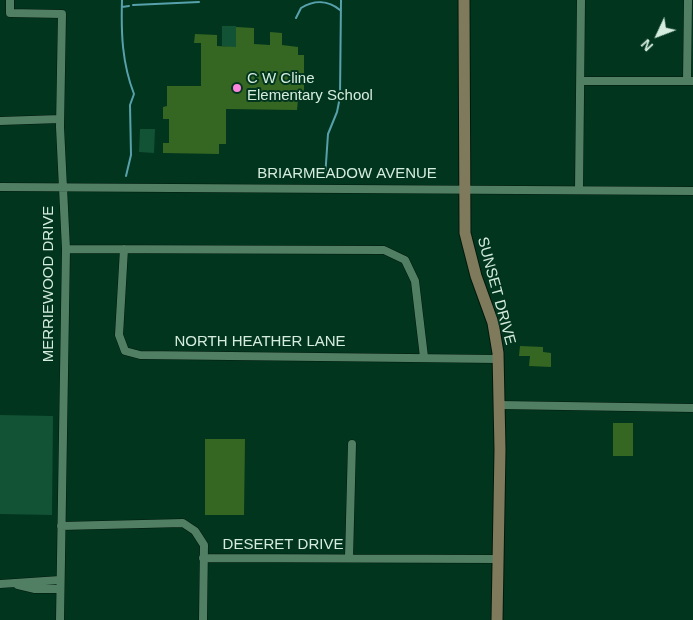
<!DOCTYPE html>
<html>
<head>
<meta charset="utf-8">
<style>
	body { margin:0 }
	#map { position:relative; width:693px; height:620px; overflow:hidden; background:#02351e; font-family:Helvetica,sans-serif }
	canvas { display:block }
	.north { position:absolute; left:633px; top:10px; width:50px; height:50px; -webkit-text-stroke:4px #02351e; paint-order:stroke; rotate:227deg; font-size:14px; font-weight:700; line-height:20px; text-align:center; color:#d5edde }
	.north::after { content:''; display:block; margin:auto; width:18px; height:22px; background:#d5edde; clip-path:polygon(50% 0,100% 100%,50% 72%,0 100%) }
</style>
</head>
<body>
<div id="map">
<canvas width="693" height="620"></canvas>
<div class="north">N</div>
</div>
<script>
const c = document.querySelector('canvas').getContext('2d');
c.lineJoin = 'round';
function fillPath(path, color) { c.fillStyle = color; c.fill(path, 'evenodd'); }
function strokePath(path, color, width, dash) { c.strokeStyle = color; c.lineWidth = width; c.lineCap = dash ? 'butt' : 'round'; c.setLineDash(dash || []); c.stroke(path); }
function drawText(font, color, halo, rows, align = 'center') {
  c.font = font + ' Helvetica,sans-serif'; c.lineWidth = 4; c.setLineDash([]); c.textBaseline = 'middle'; c.strokeStyle = halo; c.fillStyle = color; for (const [text, x, y, turn = 0] of rows) {
    c.save(); c.translate(x, y); c.rotate((+turn || 0) * Math.PI / 180); c.textAlign = isNaN(turn) ? turn : align; if (halo) c.strokeText(text, 0, 0); c.fillText(text, 0, 0); c.restore();
  }
}
fillPath(new Path2D(`
	M222,26h14v22l-14,-2z
	M140,129h15l-1,24 -15,-1z
	M0,415l53,1 -1,99 -52,-1z`), '#125335');
strokePath(new Path2D(`
	M122,0c-1,33 0,63 12,94l-4,11 1,50 -5,21
	M133,5l66,-3
	M122,7l7,-1
	M296,18l5,-10c13,-8 27,-8 39,2
	M325,178l3,-44 9,-22 3,-15 1,-97`), '#57a1ac', 2);
fillPath(new Path2D(`
	M236,27l18,1v16l16,1v-13l12,1v12l16,2v8h6v45h-6l-1,10 -71,-1v35h-7v10l-56,-1v-10h6v-24h-6v-12l4,-1v-20h34v-43h-7l1,-9 22,1v11l19,1z
	M520,346l23,1v5l8,1v14l-22,-1 1,-10h-11z
	M613,423h20v33h-20z
	M205,439h40l-1,76h-39z`), '#356622');
const street = new Path2D(`
	M10,0v13l52,1 -2,113 6,122 -6,371
	M581,81h112
	M687,81l1,-81
	M0,121l60,-2
	M0,187l693,4
	M579,190l2,-190
	M66,249l318,1 21,10 10,21 9,76
	M124,249l-5,86 6,16 15,4 358,4
	M499,405l194,3
	M61,526l122,-3 12,8 9,14 -1,75
	M203,558l295,1
	M349,558l3,-114
	M0,584l60,-4
	M18,585l17,4h25`);
const secondary = new Path2D(`
	M464,0l1,233 11,43 17,47 5,30 2,97 -3,170`);
strokePath(street, '#02190d', 9);
strokePath(secondary, '#02190d', 13);
strokePath(street, '#517f64', 8);
strokePath(secondary, '#7f7a5b', 11);
for (const [x, y, r, color] of [
	[237,88,5,"#ff85df"]
]) { const dot = new Path2D(); dot.arc(x, y, r, 0, 2 * Math.PI); c.fillStyle = color; c.fill(dot); strokePath(dot, '#02351e', 2); }
drawText('15px', '#d5edde', '#02351e', [
	["C W Cline",247,79],
	["Elementary School",247,96]
], 'left');
drawText('15px', '#d5edde', '#02351e', [
	["BRIARMEADOW AVENUE",347,174],
	["MERRIEWOOD DRIVE",49,284,-90],
	["SUNSET DRIVE",496,291,75],
	["NORTH HEATHER LANE",260,342],
	["DESERET DRIVE",283,545]
]);
</script>
</body>
</html>
